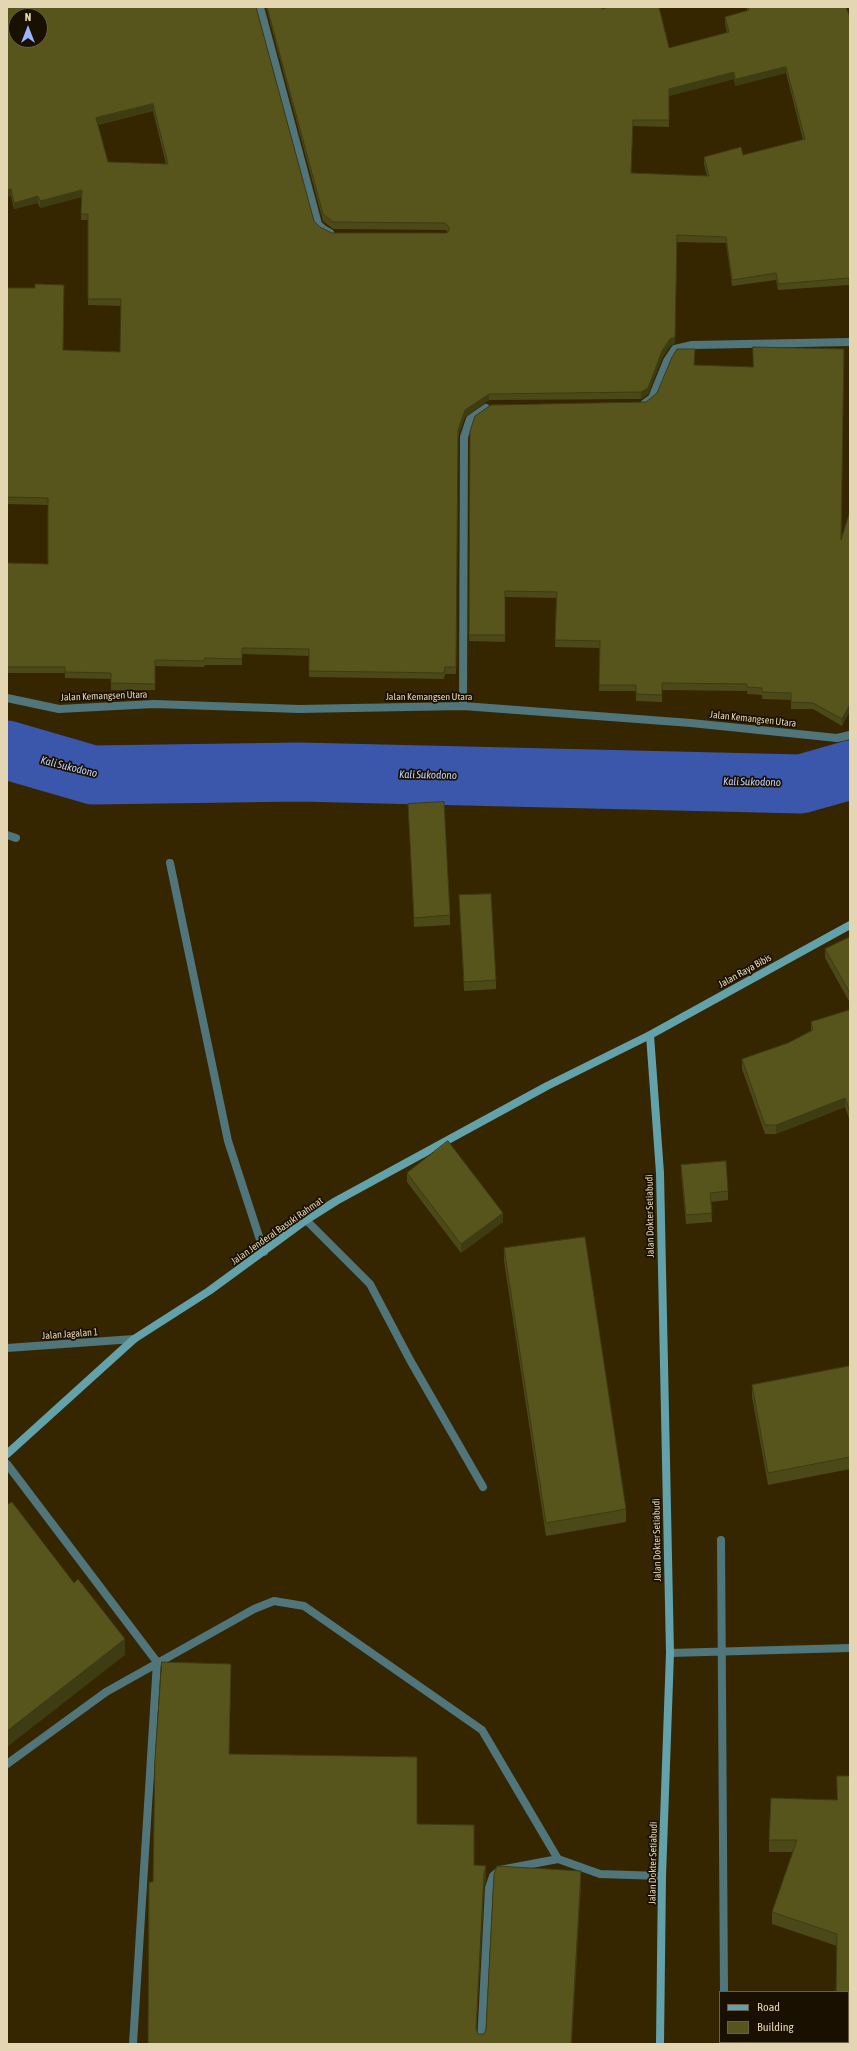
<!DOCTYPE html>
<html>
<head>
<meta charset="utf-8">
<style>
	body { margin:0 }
	#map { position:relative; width:857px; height:2051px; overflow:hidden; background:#352600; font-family:"Asap Condensed",sans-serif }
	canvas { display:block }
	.frame { position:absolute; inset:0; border:8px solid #e5d6b3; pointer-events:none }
	.legend { position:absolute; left:719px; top:1991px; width:130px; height:52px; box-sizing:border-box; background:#191000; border:1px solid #6b5f48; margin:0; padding:5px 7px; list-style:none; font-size:12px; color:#e5d6b3 }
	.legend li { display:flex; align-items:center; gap:8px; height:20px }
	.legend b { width:20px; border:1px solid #6b5f48 }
	.north { position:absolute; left:8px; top:8px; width:40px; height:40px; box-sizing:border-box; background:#191000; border:1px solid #6b5f48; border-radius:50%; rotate:0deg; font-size:11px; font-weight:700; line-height:16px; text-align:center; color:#e5d6b3 }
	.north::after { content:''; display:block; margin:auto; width:14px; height:18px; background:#99b5fd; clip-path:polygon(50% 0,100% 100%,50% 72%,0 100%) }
</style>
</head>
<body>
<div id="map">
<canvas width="857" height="2051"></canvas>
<div class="frame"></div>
<ul class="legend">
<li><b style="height:5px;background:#63a2ab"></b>Road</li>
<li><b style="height:11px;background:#57551b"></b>Building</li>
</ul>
<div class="north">N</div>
</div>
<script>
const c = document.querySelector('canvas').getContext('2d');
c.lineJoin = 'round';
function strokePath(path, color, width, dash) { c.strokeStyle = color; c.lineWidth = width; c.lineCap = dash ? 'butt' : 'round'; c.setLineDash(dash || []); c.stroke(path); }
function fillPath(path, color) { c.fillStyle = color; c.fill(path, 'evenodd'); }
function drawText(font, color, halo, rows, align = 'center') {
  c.font = font + ' "Asap Condensed",sans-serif'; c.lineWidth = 3.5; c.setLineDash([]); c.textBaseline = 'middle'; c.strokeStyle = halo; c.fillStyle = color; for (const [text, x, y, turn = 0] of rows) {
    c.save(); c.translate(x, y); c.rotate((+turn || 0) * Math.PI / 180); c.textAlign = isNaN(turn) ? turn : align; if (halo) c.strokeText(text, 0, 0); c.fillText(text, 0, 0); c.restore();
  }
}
strokePath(new Path2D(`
	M7,750l86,25 206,-3 502,12 49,-14`), '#3b57ab', 59);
strokePath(new Path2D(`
	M7,1464l150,198 -24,382
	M7,1764l99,-72 148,-83 20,-8 30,5 178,124 76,129 42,15 62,2
	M481,2044l8,-156 4,-12 7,-6 58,-11`), '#50767c', 8);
strokePath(new Path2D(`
	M260,7l58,217 5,5 7,4
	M645,403l7,-5 15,-37 8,-12 17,-4 158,-3
	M7,698l52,11 95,-5 145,5 164,-3 228,17 146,15 13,-3
	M463,706l1,-269 6,-18 16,-11
	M7,835l9,3
	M170,863l58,278 36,111
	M306,1220l64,64 40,76 73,127
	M7,1348l127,-9
	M721,1540l3,452
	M670,1653l180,-5
	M724,2042v2`), '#50767c', 8);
strokePath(new Path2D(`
	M650,1035l10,138 10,480 -8,223 -2,168
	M7,1454l127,-115 75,-48 97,-71 30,-19 211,-115 103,-51 200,-110`), '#63a2ab', 8);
fillPath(new Path2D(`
	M7,7h249l58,214 6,6 12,6h115l1,-1 -3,-2 -112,-1 -10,-8 -57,-214h336v2l67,39 58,-15 -2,-10v-6l22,-6v-4h99l4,11v280l-1,-13 -71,5 -2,-10 -44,6 -6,-43 -49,-1 -2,101 -5,3 -8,12 -14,36 -7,5 -152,1 -24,17 -7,20 -2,237h-11l-1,5 -135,-2v-21l-67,-2v11h-37l-1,2 -49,-1v24h-44v-11l-46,-1v-5h-58v-110l41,1v-59l-41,-1v-216l56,62 57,2 1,-46 -33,-1v-85h-7v-23l-41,11 -2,-5 -24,6 -3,-13zM786,73l17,67 -60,15 -39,2v7l3,12 -76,-3 2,-47 36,1v-31l65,-17 1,7zM153,111l13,53 -58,-2 -10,-37z
	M695,365l146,175 9,-29v200l-8,15 -29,-17h-22v-9l-29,-1v-4l-15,-1v-3l-85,-1v12l-26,-1v-10h-37l1,-43 -45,-1 1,-49 -51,-1v45l-36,-1 1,-210 176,-29z
	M408,804l42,111v10l-36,2z
	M459,895l37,85v9l-32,2z
	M850,937v66l-25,-45v-9z
	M850,1010v111l-5,-14 -69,27h-11l-23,-65v-10l46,-16 23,-12v-9z
	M681,1165l47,26v9l-17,2 1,20 -26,2 -5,-50z
	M407,1173l96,49 -42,31 -54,-71z
	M504,1248l122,261v13l-80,14 -42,-275z
	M850,1366v103l-82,16 -16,-88v-12z
	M837,1800v146l-65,-22v-12l21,-60h-24v-12z`), '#4b4917');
fillPath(new Path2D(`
	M786,67v6l-51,13v-7z
	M734,72v7l-65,17v31v-38z
	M153,104v7l-57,14v-7z
	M11,189v7l-4,1v-7z
	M82,190v7l-42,11v-7z
	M38,196v7l-24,6v-6z
	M677,235l-2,108 -5,3 -8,12 -14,36 -7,5v-7l21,-41z
	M489,394v6l-24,17 -7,20 -2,237 2,-244 7,-20z
	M850,704v7l-8,15v-7z
	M845,1098v9l-69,27v-9z
	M503,1213v9l-42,31v-9z
	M125,1639v16l-118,92v-16z
	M486,1866v15l-2,7 -8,156v-15l8,-156z
	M581,1871v15l-9,158h-1z`), '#3d3c13');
const building = new Path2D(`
	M7,7h249l58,214 6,6 12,6h115l3,-5 -5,-5 -112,-1 -10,-8 -56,-207h335v2l7,-2h50l10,41 60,-16 -4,-15 24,-7 -1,-3h98l4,11v274l-1,-14 -71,6 -2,-11 -44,7 -6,-43 -49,-2 -2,102 -5,2 -8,12 -14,37 -7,4 -152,2 -24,16 -7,20 -2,237h-11l-1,6 -135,-2v-22l-67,-1v11l-37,-1 -1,3 -49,-1v24l-44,-1v-10l-46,-1v-5h-58v-104l41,1v-66l-41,-1v-209h28v-4l29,1 -1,65 57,2 1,-53h-33v-85h-7l1,-24 -42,11 -2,-5 -24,7 -3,-14 -4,1zM16,16h24v24h-24zM786,67l19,72 -62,16 -2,-8 -37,10 5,19 -78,-3 2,-53h36v-31l65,-17 1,7zM153,104l15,60 -60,-2 -12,-44z
	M753,347l91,2 -3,191 9,-29v193l-8,15 -29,-16 -22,-1v-9l-29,-1v-4l-15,-1v-3l-85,-1v12l-26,-1v-9h-37l1,-44 -45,-1 2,-48 -52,-1v44h-36l1,-204 5,-15 16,-11 155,-3 11,-9 15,-36 5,-8h18l-1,16 59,2z
	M444,802l6,113 -36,3 -6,-114z
	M491,894l5,86 -32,2 -5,-87z
	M850,937v56l-25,-44z
	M850,1010v102l-5,-14 -69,27h-11l-23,-66 46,-16 25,-13 -2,-8z
	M448,1141l55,72 -42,31 -54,-71z
	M726,1161l2,30 -18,2 2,20 -26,2 -5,-50z
	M585,1237l41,272 -80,14 -42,-275z
	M850,1366v91l-82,16 -16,-88z
	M12,1502l62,81 4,-4 47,60 -118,92v-226z
	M162,1662l69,2 -2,90 188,3v67l57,1v40l12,1 -2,7 -8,156 2,5h6l2,-5 8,-155 3,-8 84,5 -10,173h-423l1,-162h4l2,-123z
	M837,1776h13v268h-14v-2h12v-50h-12l1,-58 -65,-22 25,-72h-28l2,-42 66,2z`);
fillPath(building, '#57551b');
strokePath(building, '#3d3c13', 1);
drawText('10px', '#e5d6b3', '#191000', [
	["Jalan Kemangsen Utara",104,696,-2],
	["Jalan Kemangsen Utara",429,697],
	["Jalan Kemangsen Utara",753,719,6],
	["Jalan Raya Bibis",745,971,-29],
	["Jalan Dokter Setiabudi",650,1216,-91],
	["Jalan Jenderal Basuki Rahmat",277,1231,-35],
	["Jalan Jagalan 1",70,1334,-4],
	["Jalan Dokter Setiabudi",657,1540,-91],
	["Jalan Dokter Setiabudi",653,1863,-89]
]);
drawText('italic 11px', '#bdd0fe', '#191000', [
	["Kali Sukodono",69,767,14],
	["Kali Sukodono",428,775,1],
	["Kali Sukodono",752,782,1]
]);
</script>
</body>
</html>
